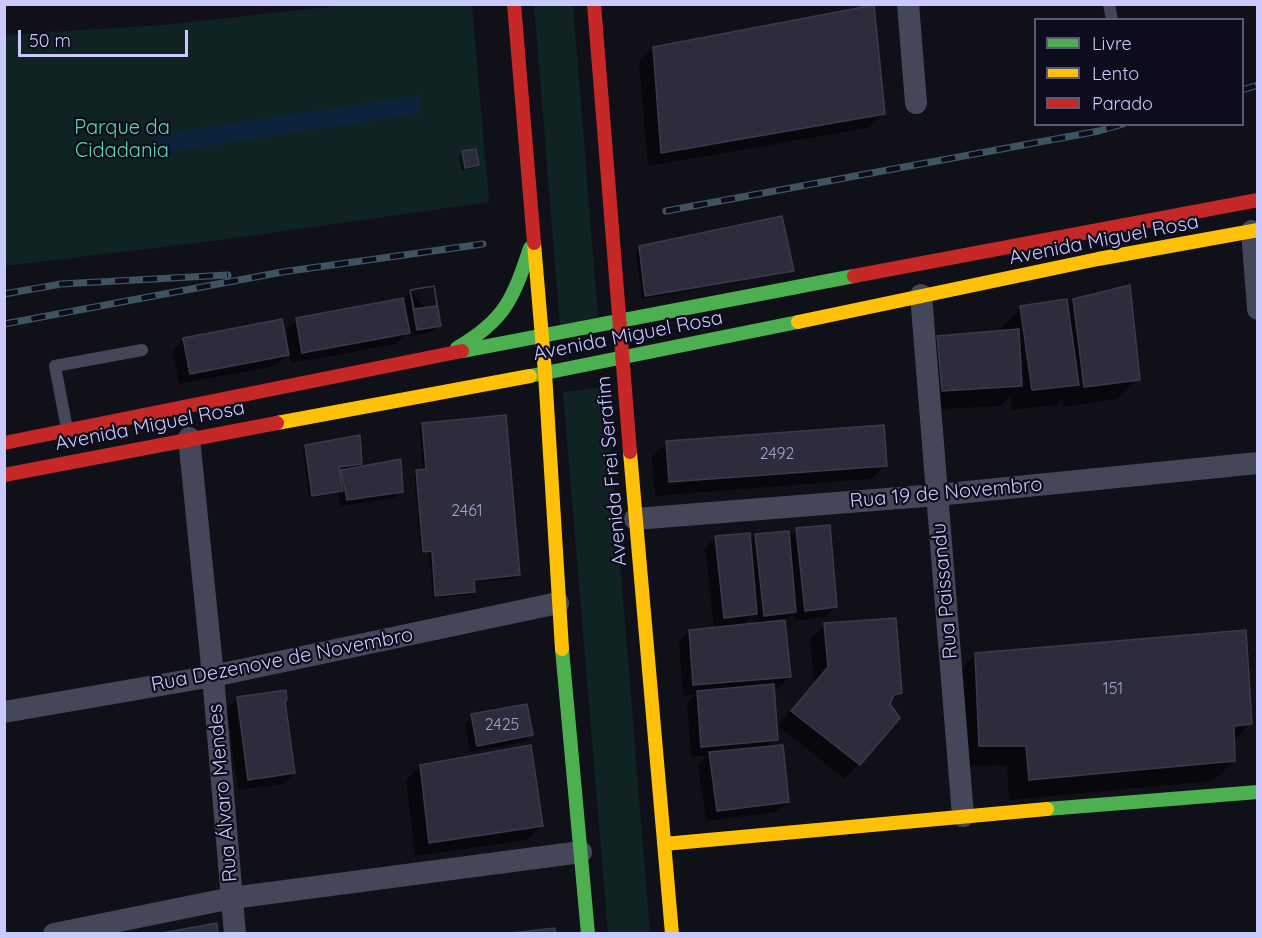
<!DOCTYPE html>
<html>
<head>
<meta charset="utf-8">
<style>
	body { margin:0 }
	#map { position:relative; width:1262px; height:938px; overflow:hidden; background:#101018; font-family:Quicksand,sans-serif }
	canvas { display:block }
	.frame { position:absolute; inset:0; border:6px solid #cac9fd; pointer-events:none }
	.legend { position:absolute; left:1034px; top:18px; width:210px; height:108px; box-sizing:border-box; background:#0d0c1c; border:2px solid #595876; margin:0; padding:8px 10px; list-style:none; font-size:18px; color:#cac9fd }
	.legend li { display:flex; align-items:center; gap:12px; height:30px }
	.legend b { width:30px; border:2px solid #595876 }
	.scale { position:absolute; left:18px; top:30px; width:170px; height:27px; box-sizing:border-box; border:3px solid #cac9fd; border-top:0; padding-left:8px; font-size:18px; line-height:21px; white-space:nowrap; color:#cac9fd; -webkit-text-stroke:4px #0d0c1c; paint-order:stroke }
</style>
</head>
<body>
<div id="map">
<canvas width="1262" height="938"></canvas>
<div class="frame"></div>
<ul class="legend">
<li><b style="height:8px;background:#4caf50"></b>Livre</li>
<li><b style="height:8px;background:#ffc107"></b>Lento</li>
<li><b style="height:8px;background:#c62828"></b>Parado</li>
</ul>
<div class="scale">50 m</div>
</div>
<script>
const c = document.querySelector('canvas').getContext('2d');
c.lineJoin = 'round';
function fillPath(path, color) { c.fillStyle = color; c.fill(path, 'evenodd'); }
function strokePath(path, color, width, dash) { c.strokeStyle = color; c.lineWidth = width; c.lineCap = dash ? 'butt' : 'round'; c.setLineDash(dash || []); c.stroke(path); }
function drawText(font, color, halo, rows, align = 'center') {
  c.font = font + ' Quicksand,sans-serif'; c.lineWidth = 4.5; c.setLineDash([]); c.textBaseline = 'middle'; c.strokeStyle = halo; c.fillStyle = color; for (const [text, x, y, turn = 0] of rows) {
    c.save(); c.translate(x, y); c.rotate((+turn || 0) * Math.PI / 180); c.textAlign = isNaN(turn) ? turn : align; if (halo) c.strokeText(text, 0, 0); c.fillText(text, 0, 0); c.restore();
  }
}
fillPath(new Path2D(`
	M346,5h126l17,197 -269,38 -215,26v-231l159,-10z
	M534,5h39l25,312 -38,8z
	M606,387l44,546h-42l-45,-541z`), '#0f2322');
fillPath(new Path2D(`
	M419,95l3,18 -265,41 -3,-19z`), '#0d233b');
fillPath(new Path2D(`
	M653,48l230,66 -14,14 -221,38 -9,-104z
	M463,153l14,11 -3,4 -12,2 -3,-14z
	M639,248l150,25 -147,26 -6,-48z
	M411,291l28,34 -7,7 -22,4 -1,-4 -12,12 -106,19 -2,-11 -13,14 -97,18 -6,-34 10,-11 106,11 -3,-20 11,-11 107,-19z
	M1073,300l65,79 -20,20 -54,8 -1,-9 -6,7 -45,5 -2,-14 -9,10 -79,4 -5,-53 20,-20 65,-5 -1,-4 20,-20 45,-1z
	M422,424l97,151 -3,3 -43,4 1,10 -3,3 -38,3 -4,-45 -8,1 -7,-79 3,-4h6l-4,-44z
	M667,443l219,22 -15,14 -216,17 -3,-39z
	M306,446l54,17 -5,6 46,22 -7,7 -53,8 -3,-12 -29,4 -6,-49zM345,468l-7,7 -1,-6z
	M797,530l39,76 -11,11 -30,4 -1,-9 -10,10 6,54 -11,11 -7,1 4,51 -9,9 21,54 -11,10 -71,9 -8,-57 9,-8 -16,1 -4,-54 9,-9 -13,2 -4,-54 10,-11 25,-2 -9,-81 11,-11 33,5 6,-7 33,3zM752,616l1,9 -10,1z
	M825,624l76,68 -13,13 10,13 -53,61 -67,-53 36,-44 -4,-43z
	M976,654l274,70 -17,17 1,20 -21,20 -204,19 -2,-35 -48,1 -3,-91z
	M238,698l46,3 10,72 -11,11 -45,6 -11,-81z
	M472,716l59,19 -7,7 -54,10 -5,-29z
	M420,766l121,60 -14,14 -112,16 -9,-76z`), '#0007');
const building = new Path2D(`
	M874,5l11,109 -224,39 -8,-106z
	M476,149l3,16 -14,3 -3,-17z
	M782,216l12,55 -149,25 -6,-50z
	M1130,285l10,95 -56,7 -11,-88z
	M434,286l7,40 -24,4 -7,-40z
	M434,286l3,20 -23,3 -4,-19z
	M403,298l7,35 -108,20 -6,-35z
	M1067,299l12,86 -47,5 -12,-84z
	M282,319l7,36 -99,19 -7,-36z
	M1019,329l3,57 -80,5 -5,-55z
	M506,415l14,160 -46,5 1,12 -40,4 -3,-45 -9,1 -7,-82 10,-1 -4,-46z
	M884,425l3,41 -218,16 -3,-41z
	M360,435l2,29 -23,3 4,24 -31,5 -7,-51z
	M401,459l2,33 -56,8 -6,-30z
	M830,525l7,82 -32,4 -9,-83z
	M789,531l7,81 -32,4 -9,-82z
	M750,533l7,81 -33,4 -9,-82z
	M896,618l6,75 -8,2 -4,9 10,14 -40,47 -69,-54 37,-44 -4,-44z
	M785,620l6,57 -98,8 -4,-55z
	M1246,630l6,94 -18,2 1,35 -206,19 -3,-34h-47l-4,-93z
	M774,684l4,56 -77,7 -4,-56z
	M286,690l1,10 -2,1 10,72 -47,7 -11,-83z
	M527,704l6,31 -56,11 -6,-32z
	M531,745l12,81 -114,17 -9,-78z
	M783,745l6,57 -72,9 -8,-59z
	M217,923l1,11h-62z
	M555,928l1,6h-54z`);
fillPath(building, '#2d2c3c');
strokePath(building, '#3b3a4d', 1.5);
strokePath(new Path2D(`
	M1109,4l3,16
	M67,429l-12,-63 87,-16`), '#444659', 12);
strokePath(new Path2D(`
	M908,4l8,99
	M1252,231l6,78
	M921,295l42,521
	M189,438l24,238 22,258
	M635,519l302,-24 321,-32
	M4,712l209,-36 345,-73
	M54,934l178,-36 349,-46`), '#444659', 22);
strokePath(new Path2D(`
	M457,348c48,-28 56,-49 73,-100
	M462,351l392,-75
	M530,376l268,-54
	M562,649l26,285
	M1047,809l211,-17`), '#4caf50', 14);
strokePath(new Path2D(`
	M534,243l11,130 17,276
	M798,322l300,-63 160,-29
	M277,423l253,-47
	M630,452l42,482
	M664,844l383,-35`), '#ffc107', 14);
strokePath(new Path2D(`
	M514,4l20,239
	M594,4l36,448
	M854,276l404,-76
	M4,443l458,-92
	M4,475l273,-52`), '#c62828', 14);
const rail = new Path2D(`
	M1242,90l16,-5
	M666,211l433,-80 24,-7
	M4,294l57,-10 167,-9
	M4,324l278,-52 201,-28`);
strokePath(rail, '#3e5561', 7);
strokePath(rail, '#0d0c1c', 4.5, [14]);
drawText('16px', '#a3a2cd', null, [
	["2492",777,454],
	["2461",467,511],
	["151",1113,689],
	["2425",502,725]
]);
drawText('20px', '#59d9ad', '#0d0c1c', [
	["Parque da",122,128],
	["Cidadania",122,151]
]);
drawText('20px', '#cac9fd', '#0d0c1c', [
	["Avenida Miguel Rosa",1104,240,-11],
	["Avenida Miguel Rosa",628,336,-11],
	["Avenida Miguel Rosa",150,426,-11],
	["Avenida Frei Serafim",612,471,-95],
	["Rua 19 de Novembro",946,493,-5],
	["Rua Paissandu",945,591,-95],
	["Rua Dezenove de Novembro",282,660,-11],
	["Rua Álvaro Mendes",223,793,-95]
]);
</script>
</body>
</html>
